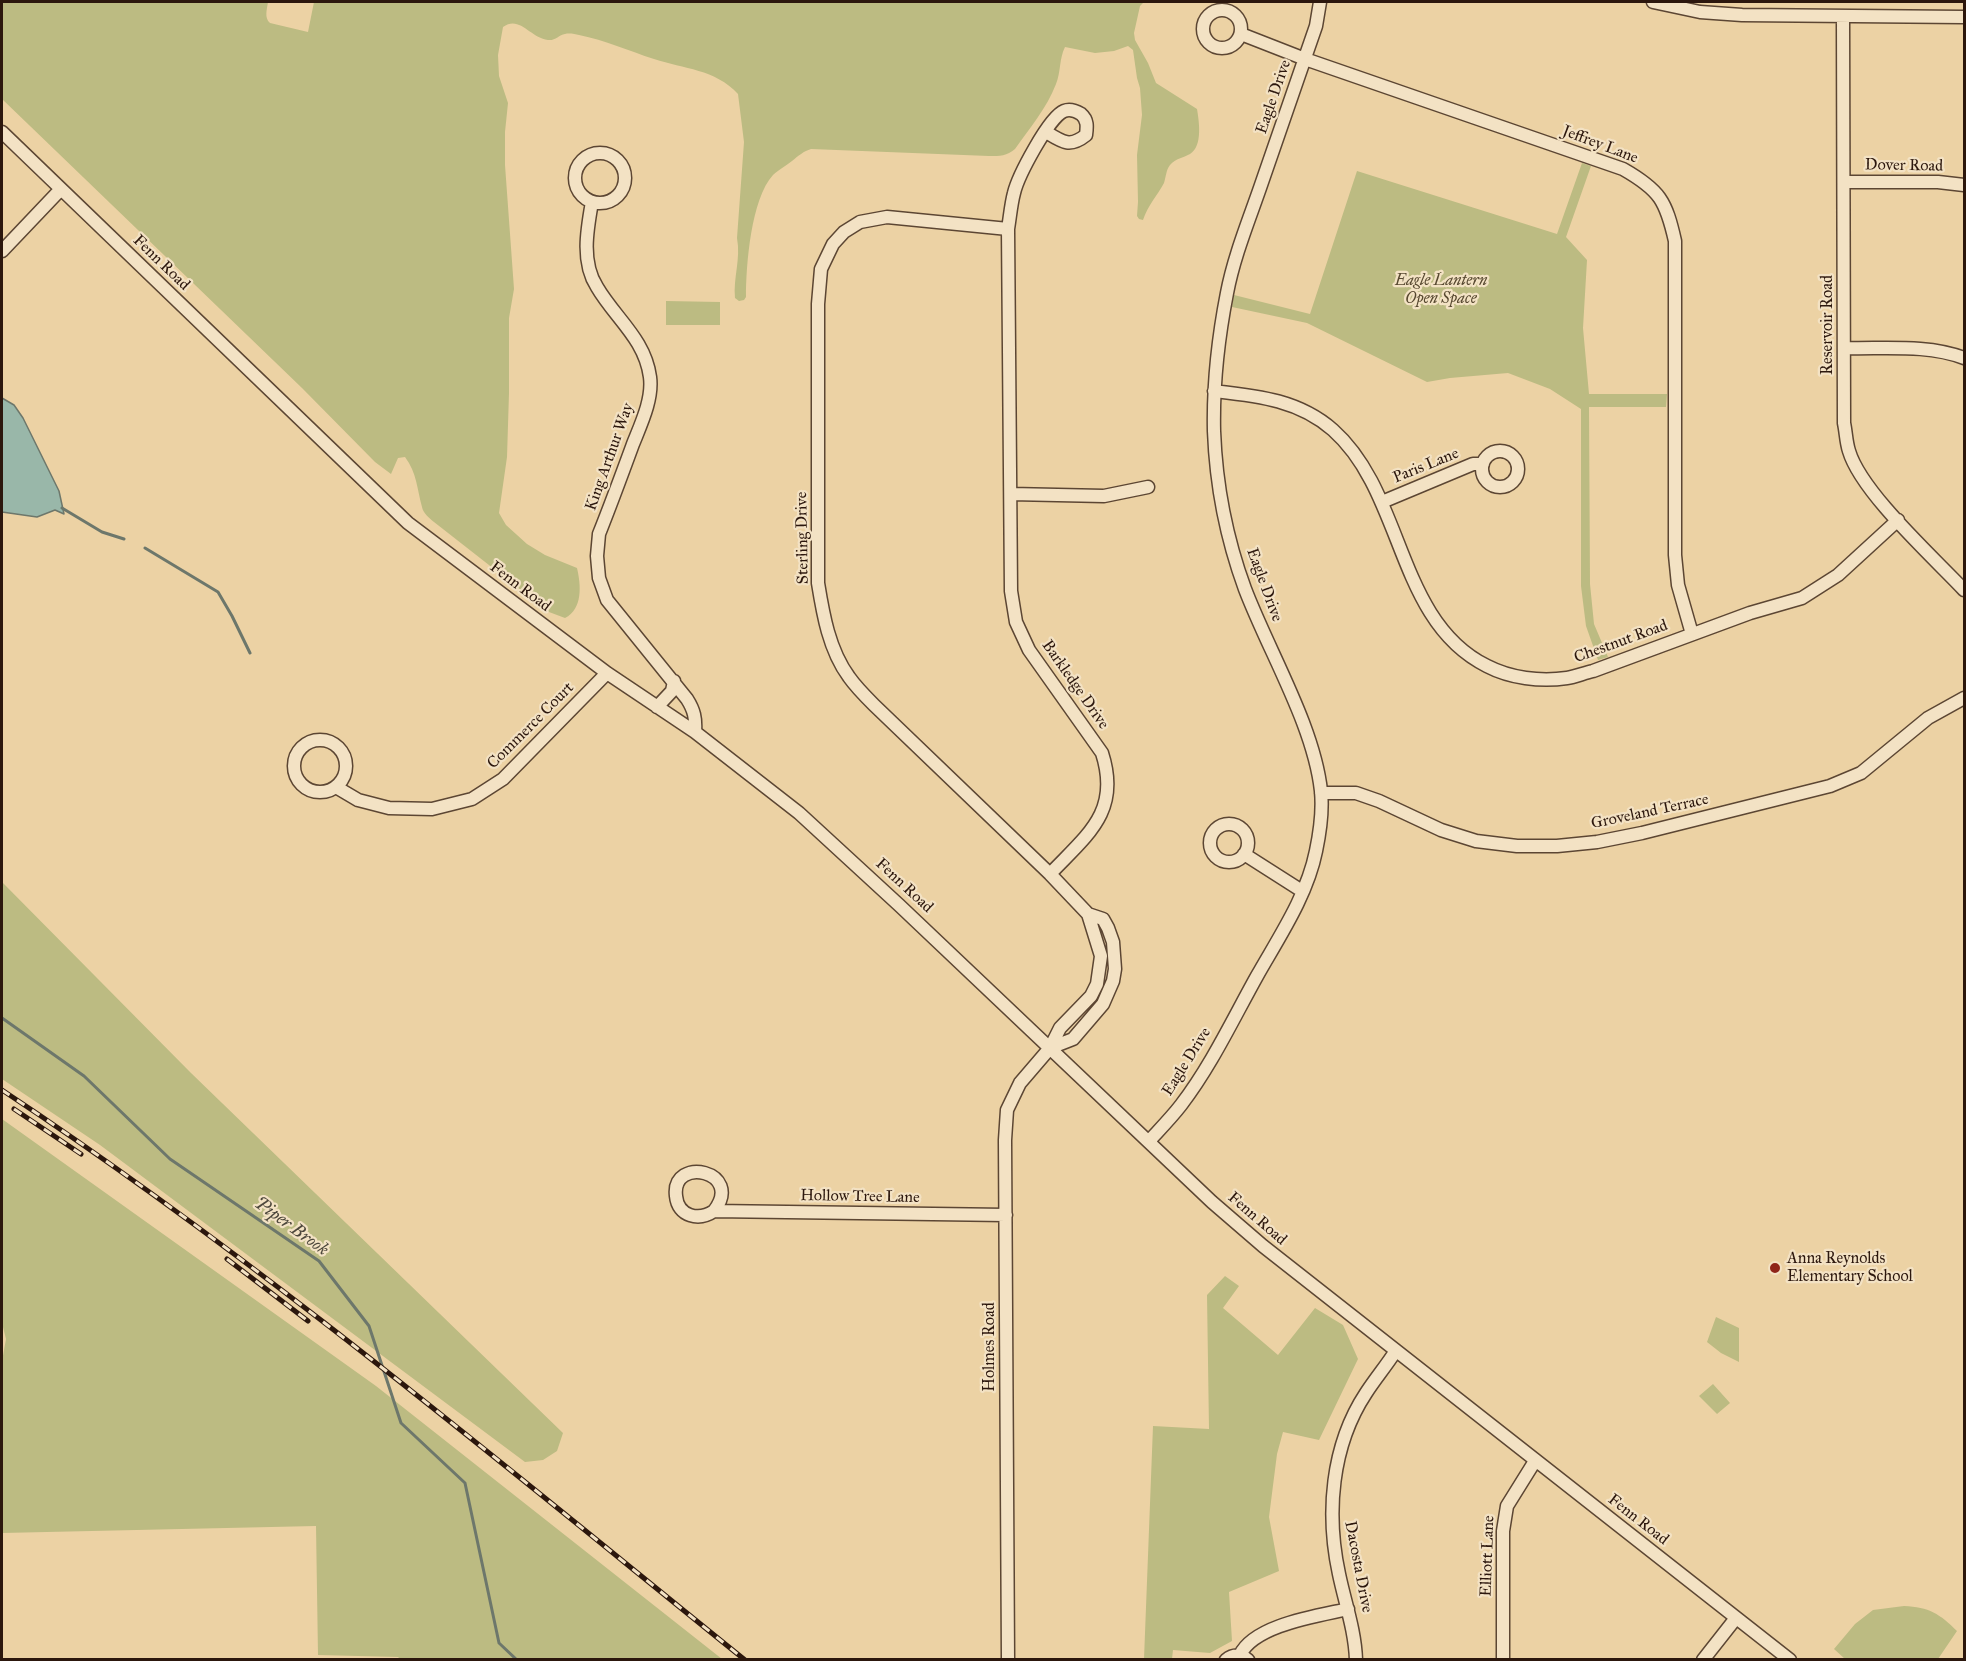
<!DOCTYPE html>
<html>
<head>
<meta charset="utf-8">
<style>
	body { margin:0 }
	#map { position:relative; width:1966px; height:1661px; overflow:hidden; background:#ecd2a4; font-family:"IM FELL Great Primer",serif }
	canvas { display:block }
	.frame { position:absolute; inset:0; border:3px solid #2c170d; pointer-events:none }
</style>
</head>
<body>
<div id="map">
<canvas width="1966" height="1661"></canvas>
<div class="frame"></div>
</div>
<script>
const c = document.querySelector('canvas').getContext('2d');
c.lineJoin = 'round';
function fillPath(path, color) { c.fillStyle = color; c.fill(path, 'evenodd'); }
function strokePath(path, color, width, dash) { c.strokeStyle = color; c.lineWidth = width; c.lineCap = dash ? 'butt' : 'round'; c.setLineDash(dash || []); c.stroke(path); }
function drawText(font, color, halo, rows, align = 'center') {
  c.font = font + ' "IM FELL Great Primer",serif'; c.lineWidth = 4.5; c.setLineDash([]); c.textBaseline = 'middle'; c.strokeStyle = halo; c.fillStyle = color; for (const [text, x, y, turn = 0] of rows) {
    c.save(); c.translate(x, y); c.rotate((+turn || 0) * Math.PI / 180); c.textAlign = isNaN(turn) ? turn : align; if (halo) c.strokeText(text, 0, 0); c.fillText(text, 0, 0); c.restore();
  }
}
fillPath(new Path2D(`
	M2,2h266c-1,7 -4,16 2,21l38,9 6,-30h844l-15,1 -3,3 -6,27 1,7 13,23 8,20 41,26c2,12 6,37 -7,45 -7,4 -14,4 -20,11 -4,5 -4,12 -6,18 -7,13 -16,22 -21,37l-4,-1 -2,-3 1,-14 -1,-47 5,-40 -2,-27 -3,-10 -4,-28 -5,-4 -14,5 -19,2 -30,-6c-6,12 -4,25 -9,37 -9,24 -27,45 -41,65 -8,7 -15,7 -26,7l-178,-7c-7,2 -13,7 -19,12 -6,5 -14,9 -19,14 -22,24 -27,90 -27,122l-2,3 -5,1 -4,-3c-2,-20 6,-39 2,-60l7,-96 -6,-48c-23,-25 -54,-25 -84,-35 -25,-8 -49,-19 -75,-24 -4,-1 -10,-2 -14,-1 -6,1 -10,7 -17,6 -18,-2 -28,-25 -45,-13l-5,28 1,21 9,27 -3,29v33l9,124 -5,29v75l-2,64 -8,56 7,12 21,19 18,11 32,13c4,17 6,41 -12,50l-16,-6 -115,-90c-5,-4 -11,-9 -12,-15 -5,-18 -5,-34 -17,-50l-7,1 -7,16 -16,-12 -73,-74 -300,-289z
	M1582,163l9,3 -25,71 21,23 -4,68 6,66h78l-1,13h-77l1,177 4,40 14,33 -10,3 -12,-34 -5,-40v-177l-31,-20 -42,-16 -58,5 -23,4 -120,-59 -75,-16 2,-12 76,19 47,-143 200,63z
	M666,301l54,1v23h-54z
	M2,882l189,191 372,360 -6,18 -14,9 -18,2 -425,-317 -98,-66z
	M2,1119l374,267 346,273 -321,1 -3,-3 -80,-2 -2,-129 -314,7v-172l4,-22 -4,-16z
	M1225,1276l14,10 -16,22 55,47 37,-47 28,17 15,34 -39,81 -36,-8 -6,22 -8,63 10,54 -50,21 3,49 -22,12 -37,-3 -1,9h-28l9,-233 56,3 -2,-134z
	M1716,1317l23,11v34l-18,-9 -14,-11z
	M1713,1384l17,19 -13,11 -18,-18z
	M1904,1606c25,1 36,8 53,25l-19,28h-93l-11,-10 21,-25 18,-14z`), '#bcbb82');
const water = new Path2D(`
	M2,398l12,7 9,13 36,73 5,23 -9,-4 -18,7 -35,-5z`);
fillPath(water, '#99b7a9');
strokePath(water, '#6d776b', 1.5);
strokePath(new Path2D(`
	M62,508l40,24 22,7
	M145,548l73,44 14,24 18,37
	M2,1018l82,58 86,83 149,102 50,65 32,97 64,60 34,160 18,17`), '#6d776b', 3);
const minor = new Path2D(`
	M1653,2l47,10 42,3 222,2
	M1203 29a19 19 0 1 1 38 0a19 19 0 1 1-38 0Z
	M1843,17l1,406c2,9 2,19 5,28 12,41 84,106 115,139
	M1241,34l64,25 318,110c37,21 43,32 52,72v314l3,30 14,49
	M2,132l406,391 199,150 88,59 104,81 100,92 313,297 51,44 527,414
	M1046,132c16,10 24,16 40,3 1,-8 2,-15 -5,-21 -5,-3 -12,-5 -17,-3 -15,6 -46,65 -50,82 -3,11 -4,24 -6,36l3,362 5,31 13,28 73,103c19,59 -15,82 -52,121
	M575 178a25 25 0 1 1 50 0a25 25 0 1 1-50 0Z
	M1844,182h94l26,3
	M592,202c-5,28 -11,60 5,85 18,31 48,52 53,90 3,22 -9,47 -17,67 -11,30 -22,60 -34,90l-2,22 2,22 8,22 80,99c7,11 9,19 8,33
	M1008,229l-121,-12 -27,5 -16,10 -11,12 -12,25 -3,35v279c5,31 11,67 31,94 7,10 16,19 25,28l176,169 38,40 15,5 5,9 5,14 2,27 -2,12 -10,23 -30,35 -23,9
	M2,251l59,-62
	M1845,348c39,1 83,-4 119,10
	M1214,391c44,5 85,9 119,39 72,64 63,191 154,236 23,12 53,16 80,12 8,-1 17,-5 26,-7l157,-58 52,-15 36,-23 60,-55
	M1482 469a18 18 0 1 1 36 0a18 18 0 1 1-36 0Z
	M1011,494l93,2 44,-9
	M1382,502l91,-38h10
	M657,707l15,-16 2,-10
	M294 766a26 26 0 1 1 52 0a26 26 0 1 1-52 0Z
	M336,787l22,13 31,8 43,1 40,-10 31,-20 104,-106
	M1321,793h35l23,8 62,29 35,11 41,5h40l40,-4 45,-9 188,-47 31,-13 67,-55 36,-20
	M1210 843a19 19 0 1 1 38 0a19 19 0 1 1-38 0Z
	M1244,854l58,37
	M1149,1141c11,-12 22,-23 32,-36 30,-39 52,-86 76,-129 22,-39 50,-80 59,-125 4,-19 7,-40 5,-60 -7,-65 -52,-139 -76,-202 -18,-49 -29,-105 -31,-158 -1,-46 4,-92 13,-138 7,-37 22,-73 34,-108 18,-53 37,-106 55,-159l4,-24
	M714,1211c31,-40 -43,-56 -38,-15 2,21 23,25 38,15l292,4
	M1240,1655c14,-30 77,-39 108,-46
	M1008,1660l-3,-520 2,-30 13,-27 30,-35 10,-20 31,-32 6,-12 4,-28 -13,-42
	M1226,1660c7,-6 15,-6 22,0
	M1356,1660c-1,-30 -11,-57 -17,-86 -13,-60 -8,-128 27,-181 9,-14 20,-27 29,-41
	M1503,1660v-129l4,-25 28,-45
	M1703,1660l33,-42`);
strokePath(minor, '#5c4633', 15);
strokePath(minor, '#f3e2c4', 12);
const rail = new Path2D(`
	M2,1090c260,172 500,374 743,570
	M14,1109l67,45
	M227,1259l81,62`);
strokePath(rail, '#2c170d', 5);
strokePath(rail, '#f3e2c4', 3, [9]);
for (const [x, y, r, color] of [
	[1775,1268,6,"#8f2418"]
]) { const dot = new Path2D(); dot.arc(x, y, r, 0, 2 * Math.PI); c.fillStyle = color; c.fill(dot); strokePath(dot, '#f3e2c4', 2); }
drawText('16px', '#2c170d', '#f3e2c4', [
	["Eagle Drive",1274,97,-71],
	["Jeffrey Lane",1600,145,21],
	["Dover Road",1904,166,1],
	["Fenn Road",161,263,44],
	["Reservoir Road",1828,325,-90],
	["King Arthur Way",610,457,-70],
	["Paris Lane",1426,466,-22],
	["Sterling Drive",803,538,-91],
	["Eagle Drive",1264,585,70],
	["Fenn Road",520,587,37],
	["Chestnut Road",1621,642,-20],
	["Barkledge Drive",1075,685,55],
	["Commerce Court",531,726,-45],
	["Groveland Terrace",1650,812,-12],
	["Fenn Road",904,886,43],
	["Eagle Drive",1187,1062,-58],
	["Hollow Tree Lane",860,1197,1],
	["Fenn Road",1257,1219,41],
	["Holmes Road",990,1347,-90],
	["Fenn Road",1638,1520,38],
	["Elliott Lane",1488,1556,-88],
	["Dacosta Drive",1358,1567,79]
]);
drawText('italic 16px', '#574830', '#f3e2c4', [
	["Eagle Lantern",1441,281],
	["Open Space",1441,299]
]);
drawText('16px', '#2c170d', '#f3e2c4', [
	["Anna Reynolds",1787,1259],
	["Elementary School",1787,1277]
], 'left');
drawText('italic 18px', '#4d473c', '#f3e2c4', [
	["Piper Brook",291,1227,36]
]);
</script>
</body>
</html>
